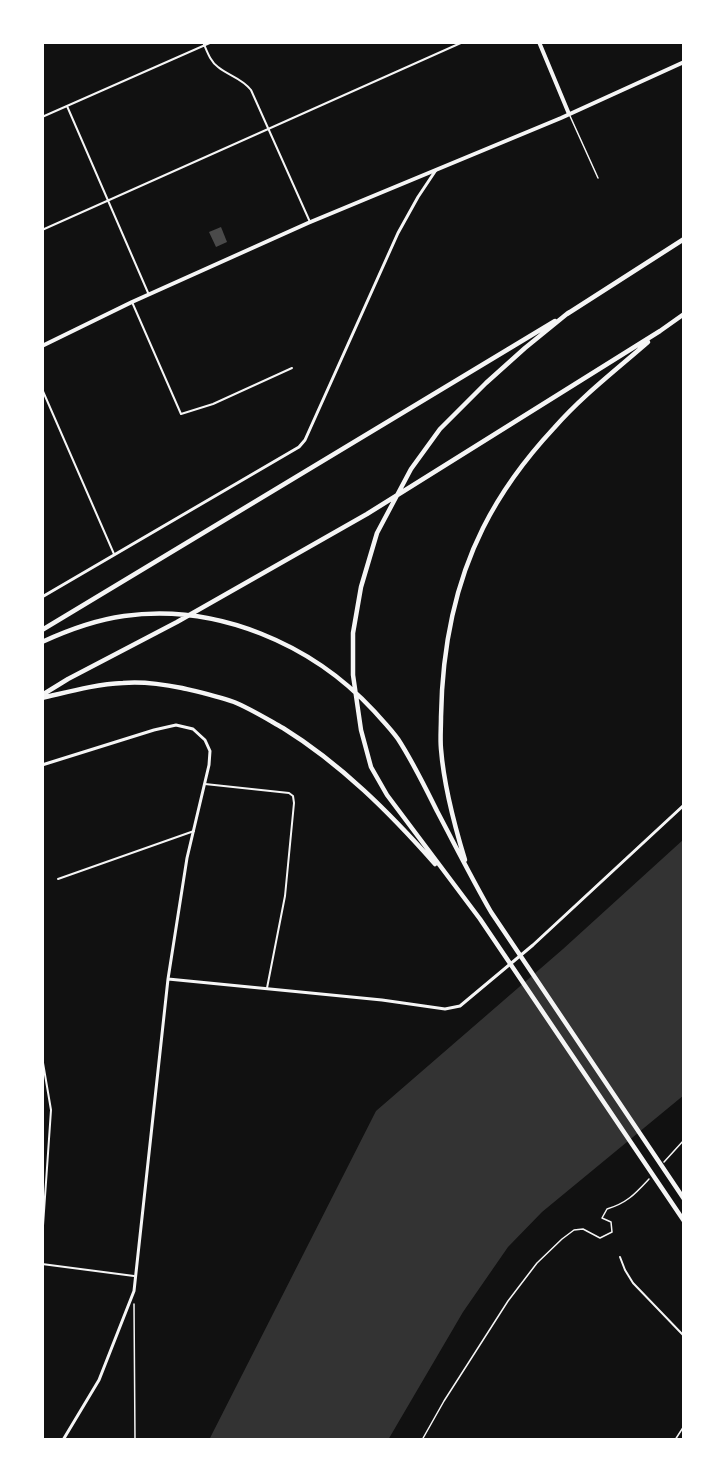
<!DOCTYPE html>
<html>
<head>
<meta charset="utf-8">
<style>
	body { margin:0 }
	#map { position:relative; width:726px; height:1482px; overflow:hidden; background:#111; font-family:"PT Sans",sans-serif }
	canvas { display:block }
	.frame { position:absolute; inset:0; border:44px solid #fff; pointer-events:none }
</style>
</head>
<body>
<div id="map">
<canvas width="726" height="1482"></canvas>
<div class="frame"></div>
</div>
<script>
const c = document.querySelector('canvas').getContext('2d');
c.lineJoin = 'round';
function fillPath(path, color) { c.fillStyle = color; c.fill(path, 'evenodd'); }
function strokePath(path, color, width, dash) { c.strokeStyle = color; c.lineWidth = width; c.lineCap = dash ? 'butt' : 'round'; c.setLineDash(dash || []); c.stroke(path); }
fillPath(new Path2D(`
	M684,839v256l-142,117 -34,35 -45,65 -75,128h-179l167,-329 187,-162z`), '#333');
fillPath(new Path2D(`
	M221,227l6,15 -11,5 -7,-15z`), '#4a4a4a');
strokePath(new Path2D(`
	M664,1162l20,-22
	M134,1304l1,136
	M422,1440l22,-39 64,-100 29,-38 25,-24 12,-9 9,-1 17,9 12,-6 -1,-10 -9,-4 5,-9c20,-6 28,-15 42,-30`), '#f5f5f5', 1.5);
strokePath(new Path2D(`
	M570,116l28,62
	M572,1440h2
	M675,1440l9,-14`), '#f5f5f5', 1.5);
strokePath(new Path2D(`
	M203,42c4,9 7,19 15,25 11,9 24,11 33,23l59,132
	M67,106l82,189
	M42,117l170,-75
	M42,230l421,-188
	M132,302l49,112 32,-10 79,-36
	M42,389l72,165
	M205,784l84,9 4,3 1,7 -9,93 -18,92
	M58,879l136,-48
	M42,1057l9,53 -9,130
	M620,1257l5,13 8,13 51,53
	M42,1264l92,12`), '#f5f5f5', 2);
strokePath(new Path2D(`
	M42,597l257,-150 6,-7 93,-207 20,-36 18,-27
	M42,765l112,-35 22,-5 17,4 12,11 5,11 -1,14 -22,93 -19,121 -34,312 -35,89 -36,60
	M168,979l214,21 63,9 15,-3 73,-61 151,-140`), '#f5f5f5', 3);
strokePath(new Path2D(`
	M539,42l30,72`), '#f5f5f5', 4);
strokePath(new Path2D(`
	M42,346l90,-44 176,-79 253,-105 123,-56`), '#f5f5f5', 4);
strokePath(new Path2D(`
	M568,313l-43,35 -39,35 -46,46 -29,40 -34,64 -16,54 -8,46v42l8,55 10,37 16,28 93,124 204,302
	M567,314l117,-75
	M42,630l513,-309
	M42,642c26,-12 53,-22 82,-26 93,-13 188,28 250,95 8,9 17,18 24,28 15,23 27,48 39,72 18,34 35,68 54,101l193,287
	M42,695l26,-16 109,-57 190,-108 293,-183 24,-17
	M42,698c26,-6 54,-14 81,-15 20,-2 39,1 59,5 17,4 35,8 52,14 17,7 33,17 49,26 58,36 107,85 152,136
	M465,860c-11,-36 -21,-73 -24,-111 -1,-10 0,-21 0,-32 1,-64 13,-131 42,-189 18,-36 44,-71 71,-100 28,-32 62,-58 94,-86`), '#f5f5f5', 4.5);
</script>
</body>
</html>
